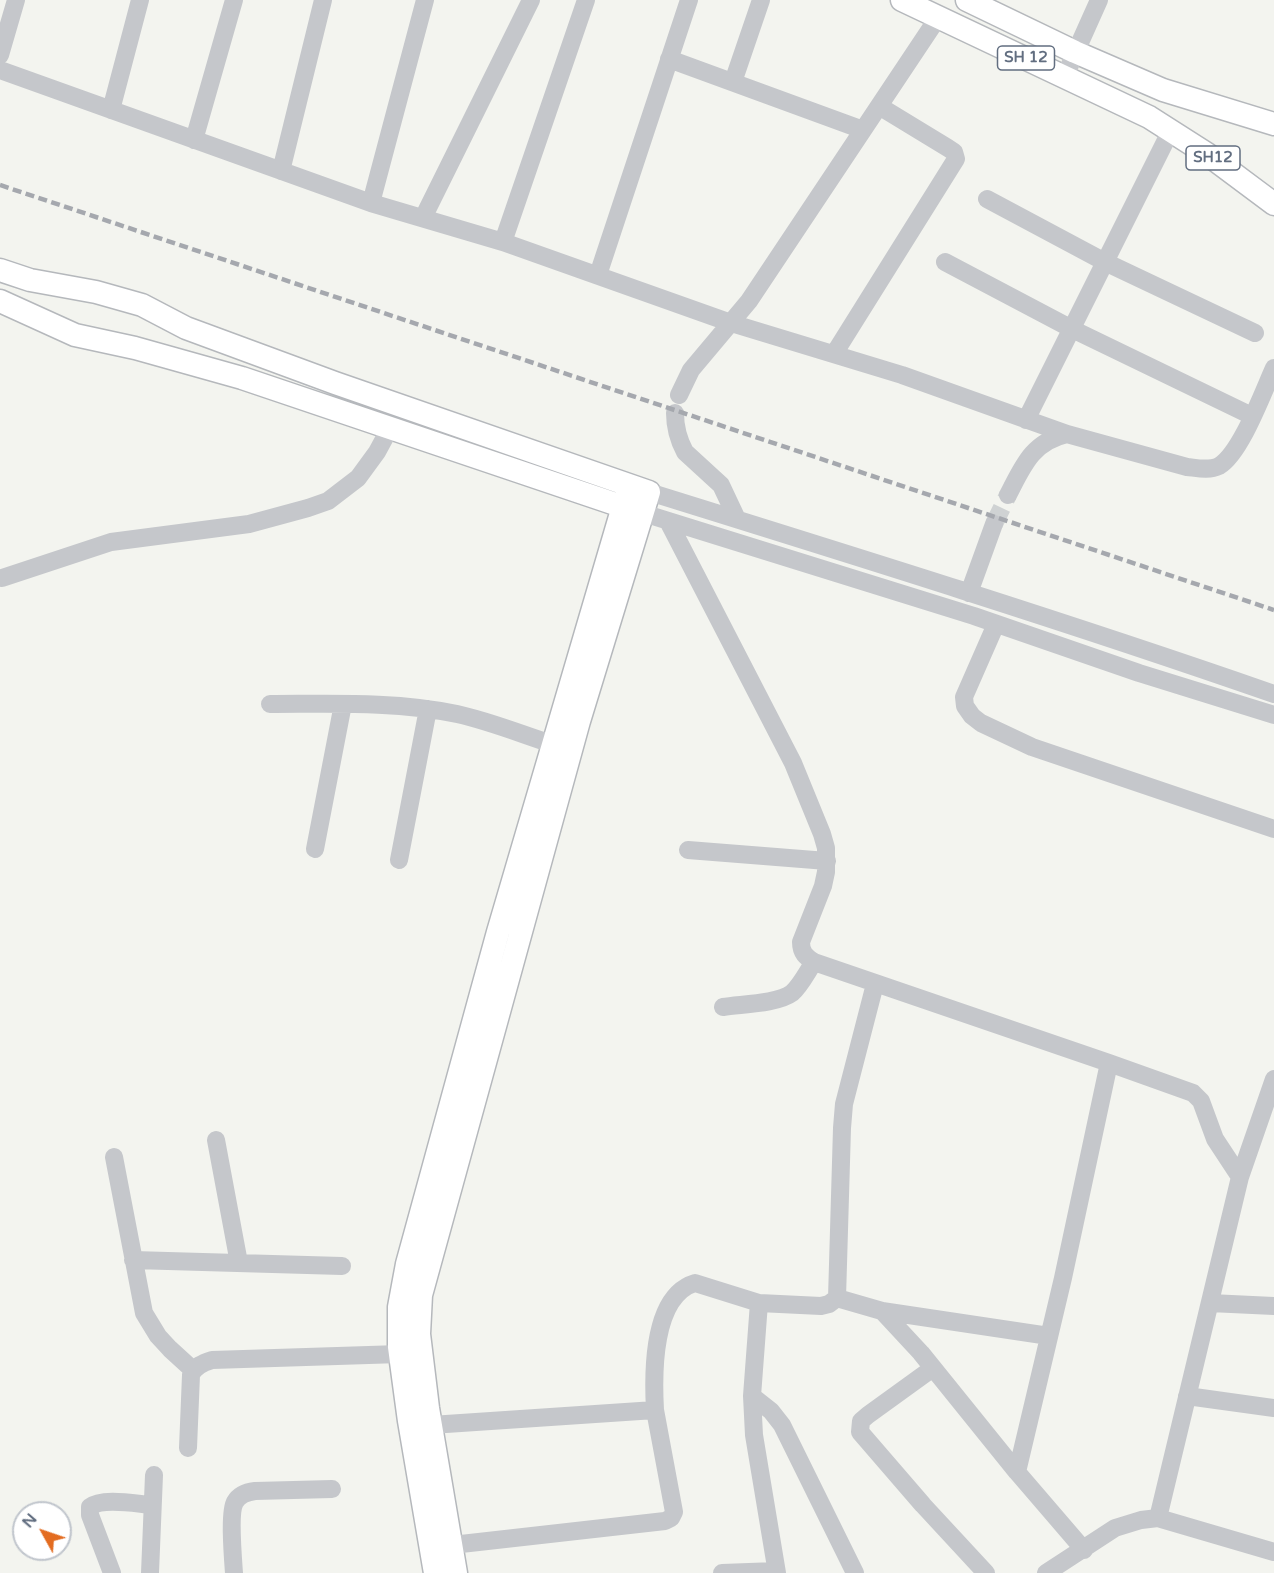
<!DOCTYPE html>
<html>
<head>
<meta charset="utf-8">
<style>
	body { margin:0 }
	#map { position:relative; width:1274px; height:1573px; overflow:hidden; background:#f3f4ef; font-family:"Varela Round",sans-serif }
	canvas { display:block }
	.north { position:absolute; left:12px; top:1501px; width:60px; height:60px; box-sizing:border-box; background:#fff; border:2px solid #c0c5cc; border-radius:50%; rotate:310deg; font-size:16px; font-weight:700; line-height:24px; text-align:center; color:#626e80 }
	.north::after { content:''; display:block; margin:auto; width:21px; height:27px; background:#e36c20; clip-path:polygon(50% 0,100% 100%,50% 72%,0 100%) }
</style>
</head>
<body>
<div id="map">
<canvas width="1274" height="1573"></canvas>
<div class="north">N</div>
</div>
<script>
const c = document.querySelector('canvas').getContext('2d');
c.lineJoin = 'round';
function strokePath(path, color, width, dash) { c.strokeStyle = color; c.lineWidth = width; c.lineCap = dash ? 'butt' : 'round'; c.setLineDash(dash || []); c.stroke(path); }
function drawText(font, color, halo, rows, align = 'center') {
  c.font = font + ' "Varela Round",sans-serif'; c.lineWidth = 6; c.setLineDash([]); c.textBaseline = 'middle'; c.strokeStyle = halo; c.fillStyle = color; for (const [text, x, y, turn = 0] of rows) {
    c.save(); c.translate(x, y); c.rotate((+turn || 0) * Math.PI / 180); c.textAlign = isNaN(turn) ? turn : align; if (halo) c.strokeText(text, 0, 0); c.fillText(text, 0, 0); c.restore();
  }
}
strokePath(new Path2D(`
	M994,524l14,-29`), '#cfd2d3', 18, [18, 9]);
const major = new Path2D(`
	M902,0l247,117 58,37 67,50
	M967,0l108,52 88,38 111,34
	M0,270l30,10 66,12 46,13 44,23 149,55 314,109 -70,229 -158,574 -2,39 9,74 28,165
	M0,301l75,34 60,13 107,30 394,133
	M435,1573l-26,-152 -10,-74v-40l8,-43 91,-332 131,-446`);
strokePath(major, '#b5b8bc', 25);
strokePath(new Path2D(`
	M0,55l16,-55
	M669,59l194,71
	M0,70l371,133 132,39 228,81 171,52 165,59
	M1065,76l34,-76
	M733,82l28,-82
	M111,110l29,-110
	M194,140l40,-140
	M281,171l42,-171
	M987,199l118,63 150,71
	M371,203l54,-203
	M423,218l108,-218
	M503,242l83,-242
	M945,262l127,67 180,87
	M598,275l91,-275
	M834,354l122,-195 -2,-7 -6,-4 -69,-42
	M679,395l12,-25 58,-69 190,-285
	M675,413c0,15 3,26 10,39l36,33 16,34
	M1026,420l145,-290
	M649,492c209,65 418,130 625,202
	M1008,495c15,-29 24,-53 59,-61l120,33c10,1 22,4 32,-1 22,-13 44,-74 55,-98
	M643,513l331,103 165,57 135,42
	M668,521l125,242 29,71 4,14v24l-3,14 -22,56c0,11 5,15 13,20l295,101 84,30 8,8 14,38 25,38
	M2,578l109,-36 138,-18 59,-16 20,-7 30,-23 19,-26 13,-24
	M969,593l25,-69
	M996,624l-32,73 1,9 7,10 9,7 51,24 242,82
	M270,704c61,0 126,-3 187,10 32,7 64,20 95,30
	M315,849l28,-145
	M688,850l139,11
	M399,860l29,-151
	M723,1007c18,-3 54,-3 69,-14 9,-8 15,-21 22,-31
	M216,1140l23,123
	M114,1157l30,156 14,23 12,13 23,21
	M133,1260l209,6
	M837,1298l45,13 39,42 96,119 67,78
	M1210,1303l64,3
	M882,1311l167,25
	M933,1368l-65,47 -7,6 -1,11 63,73 63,68
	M752,1396l19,15 11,14 73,148
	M1187,1396l87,12
	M431,1425l224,-15
	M188,1448l3,-73c4,-9 12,-12 21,-15l188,-6
	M1017,1472l46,-194 46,-215
	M1158,1518l82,-341 34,-98
	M452,1545l213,-24 6,-3 3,-6 -19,-102c-2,-36 -3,-114 40,-127l64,20
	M112,1573l-22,-58v-8c12,-10 47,-3 62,-2
	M150,1573l4,-98
	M234,1573c-1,-14 -5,-61 1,-71 4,-7 12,-10 20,-11l77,-2
	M722,1573l54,-2
	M777,1573l-23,-138 -2,-39 7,-93 62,3 8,-2 8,-6 5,-170 2,-24 31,-120
	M1046,1573l69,-45 26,-8 17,-2 116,34`), '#c5c7cb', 18);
strokePath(major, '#fff', 22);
strokePath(new Path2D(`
	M0,185l1274,425`), '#a5a8ae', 4.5, [9, 4.5]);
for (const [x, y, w] of [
	[1026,58,57],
	[1213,158,54]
]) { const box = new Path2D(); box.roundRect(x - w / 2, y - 12, w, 24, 4.5); c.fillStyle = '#fff'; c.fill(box); strokePath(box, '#626e80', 1.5); }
drawText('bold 15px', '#626e80', null, [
	["SH 12",1026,58],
	["SH12",1213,158]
]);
</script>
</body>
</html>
